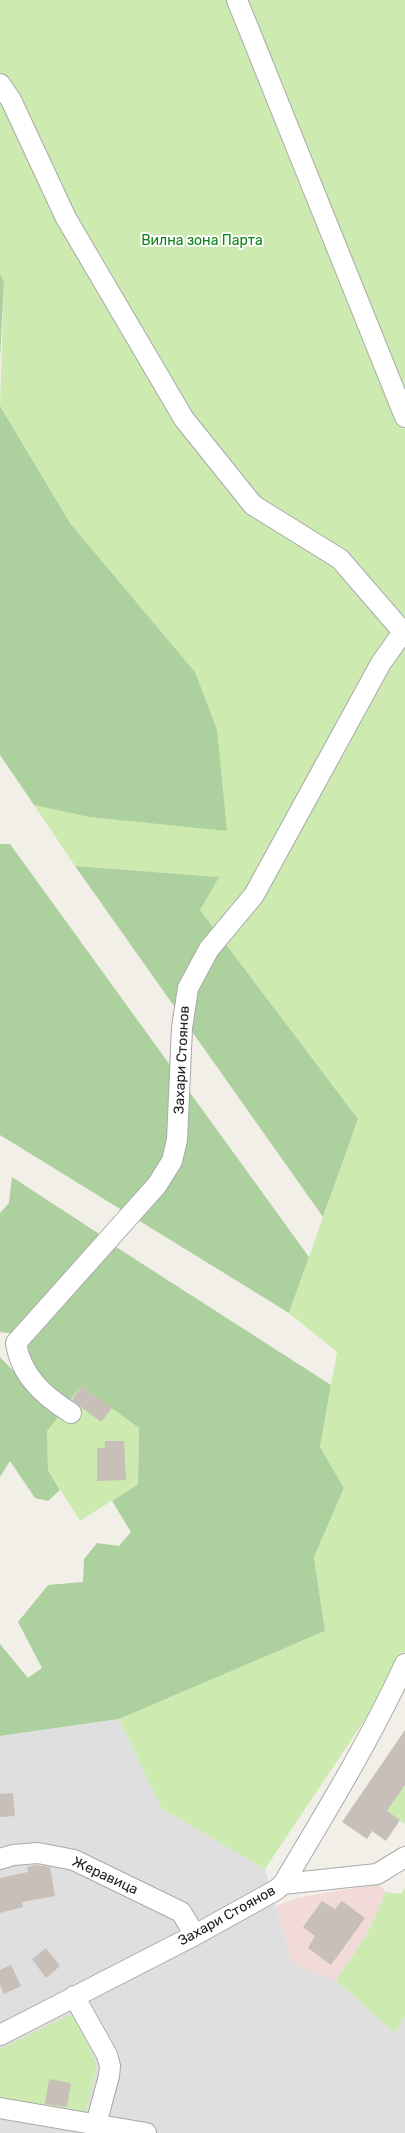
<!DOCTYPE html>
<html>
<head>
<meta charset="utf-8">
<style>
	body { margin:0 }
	canvas { display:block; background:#f2efe9 }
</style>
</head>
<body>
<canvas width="405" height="2133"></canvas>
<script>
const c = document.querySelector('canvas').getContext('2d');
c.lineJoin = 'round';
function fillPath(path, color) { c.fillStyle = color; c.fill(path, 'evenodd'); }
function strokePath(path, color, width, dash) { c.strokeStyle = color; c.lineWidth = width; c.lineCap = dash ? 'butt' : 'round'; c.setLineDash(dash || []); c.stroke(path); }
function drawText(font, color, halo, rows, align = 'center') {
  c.font = font + ' Rubik,sans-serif'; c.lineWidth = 4; c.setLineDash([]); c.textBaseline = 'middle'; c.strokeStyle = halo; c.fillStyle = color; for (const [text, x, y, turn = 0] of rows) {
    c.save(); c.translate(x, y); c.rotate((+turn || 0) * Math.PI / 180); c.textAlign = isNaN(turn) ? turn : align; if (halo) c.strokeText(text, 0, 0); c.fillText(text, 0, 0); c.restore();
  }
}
fillPath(new Path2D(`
	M119,1719l43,90 103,60 28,95 43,16 59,53 10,-17v117h-405v-397z`), '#e0dfdf');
fillPath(new Path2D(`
	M378,1884l8,8 -19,42 -31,46 -43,-16 -17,-58 21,-8z`), '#f2dad9');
fillPath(new Path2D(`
	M0,0h405v1651l-21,40 -119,178 -103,-60 -43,-90 206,-88 -11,-74 30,-69 -24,-41 17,-95 -48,-39 69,-194 -158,-209 18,-33 -143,-11 -41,-61 56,12 137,13 -32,-158 -125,-149 -70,-117 4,-123 -4,-10z
	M81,1386l58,42 -1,56 -58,37 -32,-51 -1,-39z
	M405,1785v39l-18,-13z
	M405,1887v129l-10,17 -59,-53 31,-46 19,-42 15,2z
	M74,2013l23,53 -12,50 -85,-14v-53z`), '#cdebb0');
fillPath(new Path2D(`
	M0,273l4,10 -4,75z
	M0,406l70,117 125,149 22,58 10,101 -138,-14 -55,-12 -34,-50z
	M0,844h10l299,413 -20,56 -289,-178z
	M75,866l144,11 -19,33 158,209 -35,98z
	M12,1177l92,60 -89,97 -15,-2v-119l9,-10z
	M113,1245l218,140 -11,62 24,41 -30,69 11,74 -206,88 -119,17v-92l28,34 14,-10 -24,-46 30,-37 35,-3 1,-23 13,-16 22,3 12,-14 -19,-31 26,-17 1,-56 -58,-42 -13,17 -24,-19 -16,-22v-19z
	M0,1357l58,60 -11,14 1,39 12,20 -12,11 -13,-3 -25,-37 -10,16z`), '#add19e');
fillPath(new Path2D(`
	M81,1386l31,22 -11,14 -29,-22z
	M105,1441h19l2,39 -29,1v-33h8z
	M405,1730v55l-18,26 13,9 -14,21 -14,-10 -5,8 -25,-17z
	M13,1793l2,23 -15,1v-23z
	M37,1865l13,2 5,29 -33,6 1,5 -23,6v-35l28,-6 -1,-5z
	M322,1901l13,8 7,-8 23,17 -34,47 -23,-17 7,-12 -12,-9z
	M46,1948l14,18 -14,12 -14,-19z
	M11,1965l10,21 -17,8 -4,-9v-15z
	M49,2079l22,4 -4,24 -22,-3z`), '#c7bfb8');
const minor = new Path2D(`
	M237,0l168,417
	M0,84l11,16 55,118 118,201 69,86 87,54 63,73
	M71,1413c-27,-17 -50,-37 -55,-70l141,-158 15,-24 5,-21 5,-112 6,-40 21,-39 45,-54 127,-232 22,-31h2
	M0,1859l13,-4 25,-2 36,7 107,52 14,23
	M283,1884l94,-10 28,-17
	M74,1996l33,59 3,11 -1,10 -13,48
	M0,2035l195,-100 81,-45 7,-6c43,-72 87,-144 122,-220
	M0,2108l146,25`);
strokePath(minor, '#a9a9a9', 22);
strokePath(minor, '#fff', 20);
drawText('14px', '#0c8416', '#fff', [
	["Вилна зона Парта",202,241]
]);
drawText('14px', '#222', '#fff', [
	["Захари Стоянов",182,1060,-87],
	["Жеравица",105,1876,25],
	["Захари Стоянов",227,1916,-29]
]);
</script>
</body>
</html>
